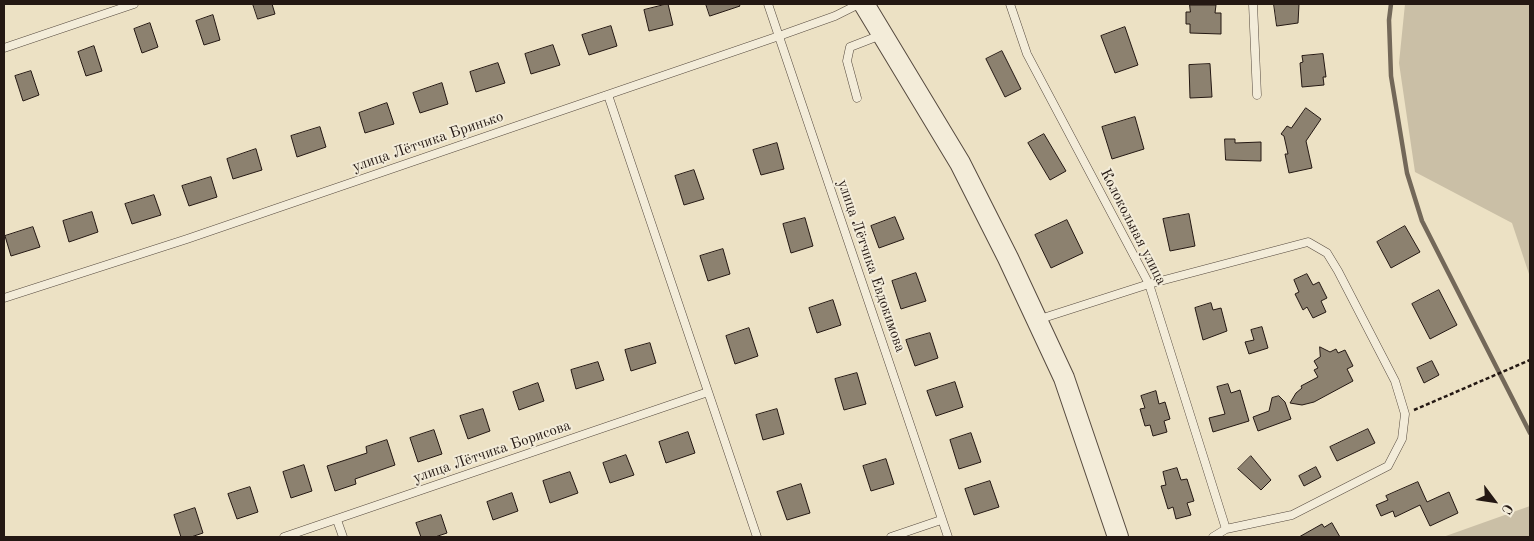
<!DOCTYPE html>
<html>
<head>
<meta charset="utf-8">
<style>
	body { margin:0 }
	#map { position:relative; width:1534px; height:541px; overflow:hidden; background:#ece1c4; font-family:"Old Standard TT",serif }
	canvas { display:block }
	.frame { position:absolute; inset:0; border:5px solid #241813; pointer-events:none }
	.north { position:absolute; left:1469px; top:476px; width:50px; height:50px; -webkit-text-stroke:4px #f3ecd9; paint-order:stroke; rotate:121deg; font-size:14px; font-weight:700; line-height:20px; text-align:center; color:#241813 }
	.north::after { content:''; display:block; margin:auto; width:18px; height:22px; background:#241813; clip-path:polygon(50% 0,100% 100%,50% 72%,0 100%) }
</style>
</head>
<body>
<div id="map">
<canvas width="1534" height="541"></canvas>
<div class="frame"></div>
<div class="north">С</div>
</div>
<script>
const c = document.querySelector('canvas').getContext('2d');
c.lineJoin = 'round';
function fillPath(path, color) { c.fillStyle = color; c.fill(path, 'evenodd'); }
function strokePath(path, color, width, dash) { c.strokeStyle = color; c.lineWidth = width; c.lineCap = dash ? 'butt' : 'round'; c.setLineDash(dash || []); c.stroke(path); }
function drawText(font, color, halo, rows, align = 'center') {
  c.font = font + ' "Old Standard TT",serif'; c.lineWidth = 4; c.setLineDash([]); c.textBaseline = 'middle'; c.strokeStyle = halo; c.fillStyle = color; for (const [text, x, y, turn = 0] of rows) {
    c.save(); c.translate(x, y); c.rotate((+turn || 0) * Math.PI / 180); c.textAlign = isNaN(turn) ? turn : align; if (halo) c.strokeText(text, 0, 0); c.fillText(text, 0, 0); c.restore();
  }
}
fillPath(new Path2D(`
	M1405,4h125v273l-18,-54 -97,-51 -16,-109z
	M1530,506v31h-87z`), '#cabfa6');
strokePath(new Path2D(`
	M1391,4l-2,16 2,56 16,97 15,48 108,212`), '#736859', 4.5);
const building = new Path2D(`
	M253,4h19l3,10 -17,5z
	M668,4l5,21 -24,6 -5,-21z
	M706,4h33l1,2 -30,10z
	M1274,4h25l-1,19 -21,3z
	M1190,5h26l-1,8h6v21l-31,-1v-9h-4v-12h4z
	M213,15l7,25 -16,5 -8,-24z
	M150,23l8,24 -16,6 -8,-24z
	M611,26l6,20 -28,9 -7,-20z
	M1125,27l13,38 -23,8 -14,-37z
	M553,45l7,20 -29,9 -6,-20z
	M94,46l8,25 -16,5 -8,-24z
	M1002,51l19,38 -16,8 -19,-38z
	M1323,54l3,23h-3l1,8 -22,2 -2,-24 3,-1 -1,-6z
	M498,63l7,20 -29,9 -6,-20z
	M1210,64l2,33 -22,1 -1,-33z
	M31,71l8,24 -16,6 -8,-25z
	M442,83l6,21 -28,9 -7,-20z
	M387,103l7,21 -29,9 -6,-20z
	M1306,108l15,11 -15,22 6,27 -23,5 -4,-19h3l-4,-18 -3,-2 6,-8 4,2z
	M1135,117l9,32 -32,10 -10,-32z
	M320,127l6,20 -29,10 -6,-21z
	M1044,134l22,37 -16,9 -22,-37z
	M1225,139h10v4l26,-1v19l-35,-1z
	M777,143l7,26 -23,6 -8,-25z
	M256,149l6,21 -29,9 -6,-20z
	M694,170l10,29 -20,6 -9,-29z
	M211,177l6,20 -28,9 -7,-20z
	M154,195l7,20 -29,9 -7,-20z
	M92,212l6,20 -29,10 -6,-21z
	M1189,214l6,32 -25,5 -7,-32z
	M895,217l9,22 -25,9 -8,-22z
	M805,218l8,28 -22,7 -8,-29z
	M1067,220l16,33 -32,15 -16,-33z
	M1405,226l15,26 -29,16 -14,-26z
	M33,227l7,20 -29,9 -6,-20z
	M723,249l7,25 -22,7 -8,-25z
	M916,273l10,28 -25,8 -9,-28z
	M1307,274l6,11 6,-3 8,16 -6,3 5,11 -13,6 -6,-11 -4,3 -8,-16 4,-2 -5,-12z
	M1439,290l18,35 -27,14 -18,-35z
	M833,300l8,25 -24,8 -8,-25z
	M1211,303l2,7 8,-2 6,23 -24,9 -8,-32z
	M1262,327l6,21 -19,6 -4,-12 9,-2 -3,-10z
	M749,328l9,28 -23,8 -9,-28z
	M930,333l8,25 -23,8 -9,-26z
	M650,343l6,20 -25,8 -6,-21z
	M1320,347l10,5 6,-3 2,4 7,-3 8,16 -6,3 6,12 -39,21 -12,3 -12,-2 6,-10 6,-5 -1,-2 17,-9 -4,-7 4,-2 -4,-7 6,-4z
	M1432,361l7,14 -15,8 -7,-15z
	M598,362l6,18 -28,9 -5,-19z
	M857,373l9,31 -22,6 -9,-31z
	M955,382l8,25 -27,9 -9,-25z
	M538,383l6,18 -25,9 -6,-18z
	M1228,384l3,9 9,-3 9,31 -36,11 -4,-14 16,-4 -8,-27z
	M1156,391l3,13 6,-2 5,17 -6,2 3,11 -14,4 -3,-11 -5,1 -5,-17 5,-1 -4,-12z
	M1279,396l6,6 6,17 -33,12 -5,-14 16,-6 3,-13z
	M483,409l7,22 -22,8 -8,-23z
	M777,409l7,25 -21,6 -7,-25z
	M1368,429l7,14 -38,18 -7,-14z
	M434,430l8,24 -24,8 -8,-24z
	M688,432l7,21 -29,10 -7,-21z
	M971,433l10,29 -22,7 -9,-29z
	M387,440l8,25 -40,14 1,5 -21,7 -8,-25 40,-13 -1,-6z
	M626,455l8,20 -24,8 -7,-20z
	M1251,456l20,24 -10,10 -23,-21z
	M886,459l8,25 -23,7 -8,-25z
	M304,465l8,26 -21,7 -8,-26z
	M1316,467l5,10 -17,9 -5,-10z
	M1177,468l4,12 6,-1 7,22 -7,2 4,12 -15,4 -3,-12 -5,2 -7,-23 5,-1 -3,-13z
	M570,472l8,21 -28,10 -7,-22z
	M990,481l9,26 -25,8 -9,-26z
	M1418,482l9,20 22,-10 9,21 -28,13 -10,-21 -25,12 -2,-6 -12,5 -5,-11 12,-5 -2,-4z
	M801,484l9,29 -23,7 -10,-28z
	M250,487l8,25 -21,7 -9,-25z
	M512,493l6,18 -25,9 -6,-18z
	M195,508l8,25 -12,4h-10l-7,-22z
	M441,515l6,18 -12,4h-14l-5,-14z
	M1332,523l8,14h-41l23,-13 2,3z`);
fillPath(building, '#8c816f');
strokePath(building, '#241813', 1);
const service = new Path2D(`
	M768,4l180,533
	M1010,4l17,50 122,230 77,245
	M1253,4l4,91
	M4,48l130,-44
	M608,95l149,442
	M857,98l-10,-37 3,-14 31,-12
	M4,298l183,-59 592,-203 56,-20 24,-12
	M1037,320l112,-36 159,-42 19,11 11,18 57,110 10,33 -3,25 -14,27 -96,49 -66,14 -13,8
	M337,520l6,17
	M284,537l424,-145
	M891,537l50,-17`);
const tertiary = new Path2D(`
	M864,4l96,159 48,95 56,120 54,159`);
strokePath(service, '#564a3f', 9);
strokePath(tertiary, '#564a3f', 22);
strokePath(new Path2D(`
	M1414,410l116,-50`), '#241813', 2.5, [4, 2.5]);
strokePath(service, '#f3ecd9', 8);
strokePath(tertiary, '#f3ecd9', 20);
drawText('15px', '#241813', '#f3ecd9', [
	["улица Лётчика Бринько",428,142,-19],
	["Колокольная улица",1133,227,63],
	["улица Лётчика Евдокимова",871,266,71],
	["улица Лётчика Борисова",492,452,-19]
]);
</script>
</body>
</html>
